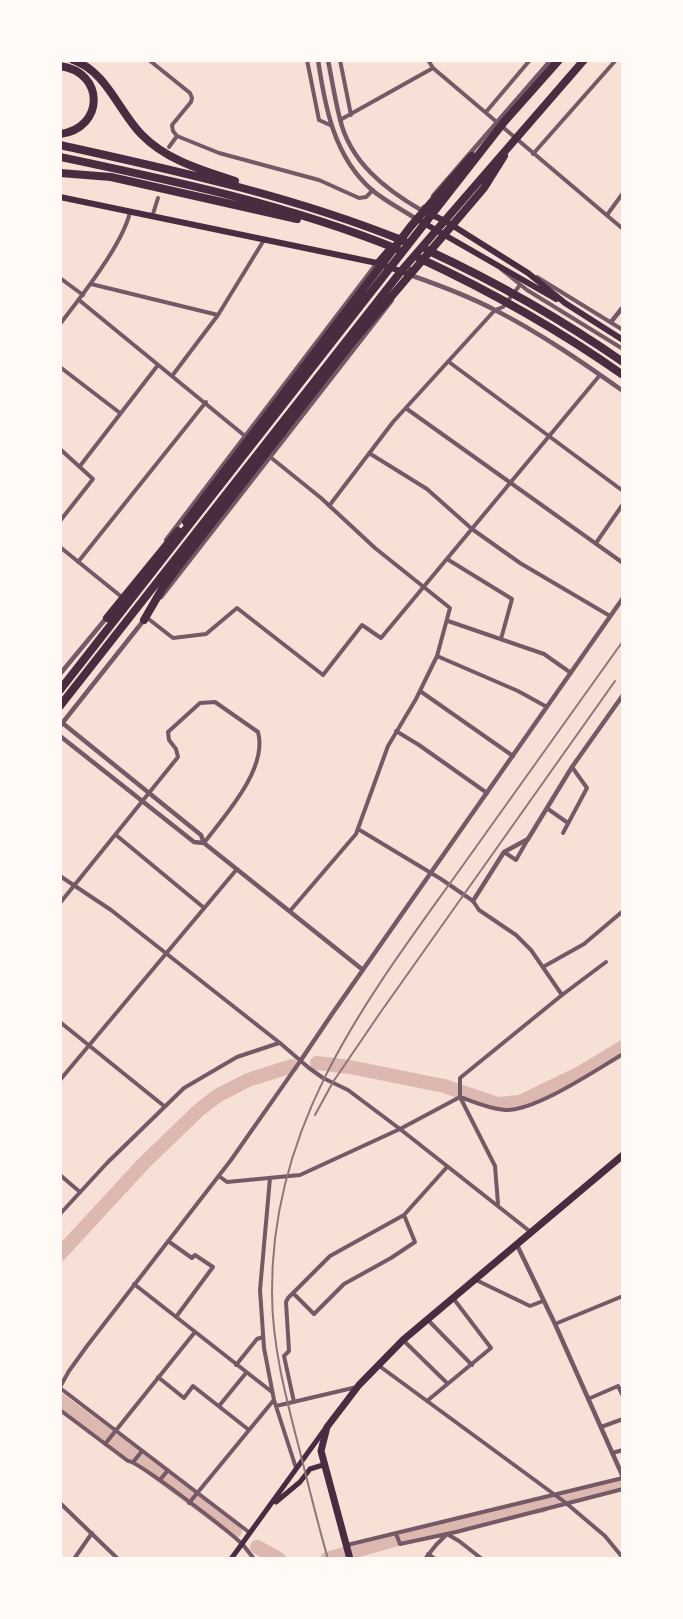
<!DOCTYPE html>
<html>
<head>
<meta charset="utf-8">
<style>
	body { margin:0 }
	#map { position:relative; width:683px; height:1619px; overflow:hidden; background:#f7e1d7; font-family:"DM Sans",sans-serif }
	canvas { display:block }
	.frame { position:absolute; inset:0; border:62px solid #fffaf5; pointer-events:none }
</style>
</head>
<body>
<div id="map">
<canvas width="683" height="1619"></canvas>
<div class="frame"></div>
</div>
<script>
const c = document.querySelector('canvas').getContext('2d');
c.lineJoin = 'round';
function strokePath(path, color, width, dash) { c.strokeStyle = color; c.lineWidth = width; c.lineCap = dash ? 'butt' : 'round'; c.setLineDash(dash || []); c.stroke(path); }
strokePath(new Path2D(`
	M317,1063l33,4 94,19 53,18 23,-2 60,-29 43,-26
	M60,1254l84,-91 55,-53 18,-14 31,-16 44,-14
	M61,1401l174,130
	M257,1547l22,12
	M327,1559l74,-21 130,-31 11,-1 5,-4 76,-19`), '#dcb8b0', 14);
strokePath(new Path2D(`
	M149,60l41,33 2,5 -1,4 -19,23 1,6 4,5 42,17 100,27 40,18 7,-1 7,-7
	M307,60l12,60 11,5
	M340,60l11,55
	M428,60l5,8 190,161
	M486,112l44,-52
	M340,120l93,-52
	M169,147l8,-11
	M533,154l83,-94
	M607,215l16,-22
	M152,217l6,-19
	M501,269l26,21 96,59
	M537,277l86,53
	M60,278l23,17
	M91,284l127,31
	M79,300l166,136
	M60,324c21,-27 63,-80 70,-112
	M449,362l174,129
	M60,367l60,46
	M172,376l46,-61 46,-75
	M407,409l216,154
	M60,449l33,30 -33,42
	M369,453l58,36 45,40 48,34 90,53
	M269,456l52,42 54,50 75,60 -13,48 -21,43 -28,47 -32,88 -66,77
	M80,466l78,-101
	M329,506l64,-84 102,-112 8,-3 17,-22
	M596,543l27,-39
	M60,547l63,51
	M447,559l65,40 -11,40
	M78,562l128,-160
	M146,617l27,21 33,-4 31,-26 86,67 39,-50 19,13 219,-263
	M448,621l96,33 27,19
	M437,656l81,35 29,16
	M420,691l93,65
	M396,731l23,14 68,48
	M548,809l20,14
	M358,829l83,50 32,22 6,9 37,25 15,15 31,45
	M563,833l24,-45 -15,-21
	M116,835l87,72
	M504,852l12,8 12,-21
	M60,876l51,34 169,133 29,25 14,10 25,12 52,39 132,104
	M60,903l118,-146 -2,-8 -7,-9 -1,-8 32,-29 15,-1 43,30c10,37 -33,83 -54,111
	M543,967l41,-23 39,-33
	M60,1022l104,84
	M60,1080l177,-211
	M60,1175l20,17
	M219,1176l8,6 73,-7 100,-46 60,-32c14,5 29,12 45,13 29,2 91,-40 118,-56
	M270,1178l-10,112 4,58 10,52 22,68
	M498,1204l-3,-38 -35,-69v-19l102,-83 44,-33
	M60,1214l47,-51 77,-75 53,-31 42,-14
	M168,1241l24,17 3,-3 18,12 -37,50
	M476,1280l54,26 13,-5
	M134,1284l138,108
	M293,1293l21,21 30,-30 47,-26 24,-16 -11,-27
	M428,1320l44,45
	M555,1324l68,-28
	M403,1340l44,43
	M236,1365l21,-26 6,-2
	M378,1365l188,138 39,33 18,22
	M158,1377l26,21 9,-12 56,44
	M60,1387l9,-16 18,-25 144,-186 70,-100
	M60,1388l190,145
	M588,1399l30,-13 5,10
	M427,1401l64,-53 -38,-50
	M294,1402l-10,-46 5,-5 -3,-49 2,-4 42,-42 74,-41 43,-48
	M219,1406l27,-33
	M276,1406l81,-19
	M60,1410l68,51c10,0 102,71 114,83 4,4 8,10 12,15
	M601,1427l22,-8
	M105,1444l90,-112
	M612,1453l11,-3
	M134,1461l8,-10
	M160,1480l8,-10
	M60,1503l58,56
	M189,1503l84,-102
	M396,1534l4,10 56,-12 167,-43
	M347,1545l276,-67
	M428,1554l7,5
	M74,1559l18,-26
	M425,1559l11,-14 11,-11 12,7 23,18`), '#755966', 4);
strokePath(new Path2D(`
	M318,60c7,47 16,97 54,130 13,11 29,19 43,28
	M328,60c4,20 7,40 12,59 10,43 45,70 81,91l3,-3
	M433,196l118,-136
	M410,275c29,10 58,21 85,35 45,23 87,52 128,81
	M611,322l12,-15
	M166,540l211,-277
	M161,597l231,-297
	M60,674l48,-58
	M60,721l141,114 3,8 159,127
	M60,726l84,-106
	M60,736l134,106 10,1
	M473,901l31,-49 24,-13 44,-72 51,-72
	M301,1060l31,-46 291,-416
	M517,1245l38,79 68,153`), '#755966', 4.5);
strokePath(new Path2D(`
	M276,1502l24,-20 10,-13 13,-4
	M231,1559l94,-130`), '#4a2c40', 5);
strokePath(new Path2D(`
	M60,197l317,66 32,11 2,-4
	M428,213l19,9 81,51 37,30 58,37
	M422,222l134,77
	M377,263l14,-16`), '#4a2c40', 6);
strokePath(new Path2D(`
	M350,1559l-29,-108 6,-24 32,-42 44,-45 220,-185`), '#4a2c40', 7);
strokePath(new Path2D(`
	M73,60c33,11 45,50 68,74 25,26 60,36 94,47
	M60,66c45,6 45,62 0,68
	M60,145c117,26 233,51 344,96
	M60,157c114,24 229,48 337,92
	M60,173l51,4 186,42
	M427,250c69,32 134,69 196,112
	M419,258c71,33 140,72 204,117
	M186,522l225,-296 61,-70
	M107,618l71,-87
	M144,620l18,-31 19,-26 169,-218 134,-157 20,-32
	M60,690l444,-568 55,-62
	M60,706l342,-436 182,-210`), '#4a2c40', 8);
strokePath(new Path2D(`
	M315,1115l18,-33 47,-69 235,-332
	M328,1559c-11,-38 -20,-76 -30,-115 -13,-50 -26,-100 -26,-152 -1,-170 95,-293 189,-424 54,-76 108,-151 162,-227`), '#8f747c', 2);
</script>
</body>
</html>
